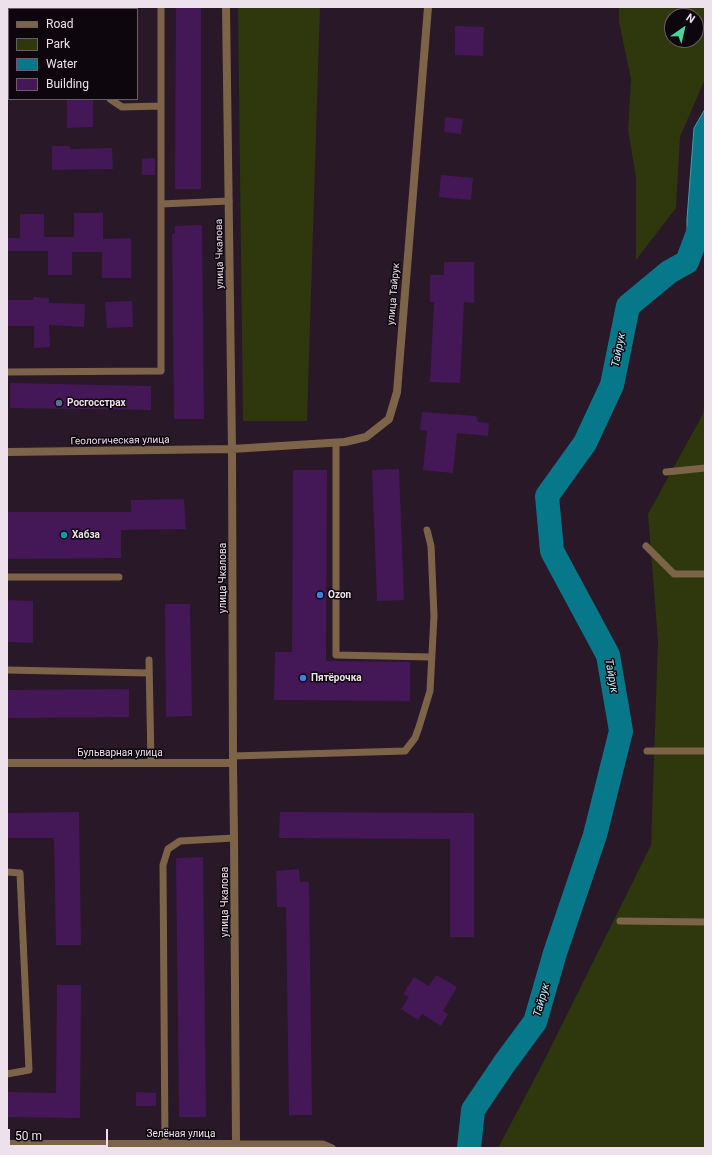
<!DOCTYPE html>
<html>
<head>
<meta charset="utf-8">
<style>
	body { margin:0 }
	#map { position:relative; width:712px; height:1155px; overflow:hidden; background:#281828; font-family:Roboto,sans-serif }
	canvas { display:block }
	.frame { position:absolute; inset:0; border:8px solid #ede2ec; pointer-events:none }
	.legend { position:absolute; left:8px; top:8px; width:130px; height:92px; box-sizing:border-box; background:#0d060c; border:1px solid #675e66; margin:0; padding:5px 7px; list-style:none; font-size:12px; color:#ede2ec }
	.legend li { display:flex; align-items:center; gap:8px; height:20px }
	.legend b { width:20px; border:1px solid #675e66 }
	.north { position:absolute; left:664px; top:8px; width:40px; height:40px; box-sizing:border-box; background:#0d060c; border:1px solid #675e66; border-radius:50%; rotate:34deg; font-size:11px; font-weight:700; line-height:16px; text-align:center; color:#ede2ec }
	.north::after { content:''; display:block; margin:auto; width:14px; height:18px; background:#4bd49b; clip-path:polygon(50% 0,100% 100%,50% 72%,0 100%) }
	.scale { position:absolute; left:8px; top:1129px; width:100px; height:18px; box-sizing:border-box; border:2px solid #ede2ec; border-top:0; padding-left:5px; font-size:12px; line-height:14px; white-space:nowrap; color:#ede2ec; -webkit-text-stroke:3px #0d060c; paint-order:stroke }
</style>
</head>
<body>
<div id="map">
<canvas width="712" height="1155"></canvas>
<div class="frame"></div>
<ul class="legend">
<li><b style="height:5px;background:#7d6449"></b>Road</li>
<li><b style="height:11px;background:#2f370c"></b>Park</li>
<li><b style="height:11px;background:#077889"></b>Water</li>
<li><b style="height:11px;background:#441857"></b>Building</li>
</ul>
<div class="north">N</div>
<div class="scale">50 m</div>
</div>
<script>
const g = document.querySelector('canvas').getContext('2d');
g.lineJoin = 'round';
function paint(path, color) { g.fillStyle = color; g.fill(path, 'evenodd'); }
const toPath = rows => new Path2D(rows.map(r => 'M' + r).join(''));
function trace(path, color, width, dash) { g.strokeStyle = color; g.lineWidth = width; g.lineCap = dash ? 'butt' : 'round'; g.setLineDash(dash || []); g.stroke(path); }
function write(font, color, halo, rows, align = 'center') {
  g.font = font + ' Roboto,sans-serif'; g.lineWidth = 3; g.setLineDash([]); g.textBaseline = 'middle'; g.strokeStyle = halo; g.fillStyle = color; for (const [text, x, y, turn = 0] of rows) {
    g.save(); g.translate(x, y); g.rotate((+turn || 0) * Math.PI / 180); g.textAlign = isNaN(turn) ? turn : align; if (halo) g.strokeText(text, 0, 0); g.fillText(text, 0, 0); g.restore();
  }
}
const green = toPath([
	[238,7,320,7,307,421,243,421],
	[619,7,705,7,705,79,680,137,676,208,636,260,636,177,628,130,631,79,619,22],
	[672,16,696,16,696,40,672,40],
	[705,395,705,1148,498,1148,546,1057,651,845,658,641,648,514,703,414]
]);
const water = toPath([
	[705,109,705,243,687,262,687,219,694,128,705,109]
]);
const river = toPath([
	[469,1148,473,1110,504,1064,535,1022,555,953,595,835,621,731,608,655,552,551,547,496,585,443,612,385,628,306,669,272,687,262,705,214]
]);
const building = toPath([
	[176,7,201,7,201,189,175,189],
	[455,26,484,27,483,56,455,55],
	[67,99,93,99,93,127,67,128],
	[445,117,463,119,461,134,444,132],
	[52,146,70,146,70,149,112,148,113,169,52,170],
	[155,158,155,175,142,175,142,159],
	[441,175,473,178,471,200,439,197],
	[74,213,103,213,103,239,131,238,131,278,102,278,102,252,72,252,72,275,48,275,48,251,7,251,7,238,20,238,20,214,44,214,44,237,74,237],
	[202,225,204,419,174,419,172,234,175,233,175,226],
	[444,262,474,262,474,303,464,302,460,383,430,382,434,302,430,302,430,275,444,275],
	[33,297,49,298,49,303,85,304,84,327,49,325,50,347,34,348,34,326,7,326,7,300,33,300],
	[132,301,133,327,107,328,105,302],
	[10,383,151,386,151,410,10,408],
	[422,412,476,416,478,422,489,423,488,436,457,433,453,473,423,470,427,431,420,430],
	[399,469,404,600,377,601,372,470],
	[293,470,327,470,326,661,410,662,410,701,274,700,275,652,292,652],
	[184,499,186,529,121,530,121,558,7,559,7,512,131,512,131,500],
	[7,600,33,601,33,643,7,642],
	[165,604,190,604,192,716,166,717],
	[129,689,129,717,7,718,7,690],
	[79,812,81,945,56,945,54,838,7,838,7,813],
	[280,812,474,813,474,937,450,937,450,839,279,838],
	[203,857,206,1117,179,1117,176,858],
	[299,869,300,882,309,882,312,1115,289,1115,286,907,277,907,276,871],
	[436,975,457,987,443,1011,448,1014,441,1026,422,1014,418,1020,401,1009,409,997,403,994,414,977,429,986],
	[57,985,81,985,80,1118,7,1117,7,1092,56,1093],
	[136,1092,156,1093,156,1106,136,1106]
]);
const lane = toPath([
	[110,9,110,7],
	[110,99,122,107,161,106],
	[161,204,229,201],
	[7,372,161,371,161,7],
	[336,443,336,655,431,657],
	[666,472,705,468],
	[646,546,674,574,705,574],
	[7,577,119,577],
	[149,660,151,763],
	[7,670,149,673],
	[647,751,705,751],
	[233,756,405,751,415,738,419,727,430,691,434,616,431,546,427,530],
	[7,872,20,873,29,1070,7,1074],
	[620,921,705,922],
	[236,1144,323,1144,332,1148],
	[165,1148,163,865,168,849,180,841,234,838]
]);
const street = toPath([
	[226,7,232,449,233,763,234,838,236,1144,235,1144,235,1148],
	[7,452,232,449,345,442,366,437,389,419,397,392,428,7],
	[7,763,233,763],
	[7,1144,235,1144]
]);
const markers = [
	[59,403,4,"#5c6f8a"],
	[64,535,4,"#0f9aa8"],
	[320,595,4,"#3f7fe0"],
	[303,678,4,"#3f7fe0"]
];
const streetNames = [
	["улица Чкалова",220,254,-91],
	["улица Тайрук",394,294,-85],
	["Геологическая улица",120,441,-1],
	["улица Чкалова",223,578,-90],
	["Бульварная улица",120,753],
	["улица Чкалова",225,902,-90],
	["Зелёная улица",181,1134]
];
const poiNames = [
	["Росгосстрах",67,403],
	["Хабза",72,535],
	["Ozon",328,595],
	["Пятёрочка",311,678]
];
const waterNames = [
	["Тайрук",619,350,-79],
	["Тайрук",611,676,80],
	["Тайрук",542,1000,-74]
];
paint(green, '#2f370c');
paint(water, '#077889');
trace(water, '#4c98a7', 1);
trace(river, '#077889', 24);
paint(building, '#441857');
trace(lane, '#7d6449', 7);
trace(street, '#7d6449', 8);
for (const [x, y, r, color] of markers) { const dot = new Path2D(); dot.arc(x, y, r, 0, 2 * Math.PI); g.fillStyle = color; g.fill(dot); trace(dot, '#0d060c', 1.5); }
write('10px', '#ede2ec', '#0d060c', streetNames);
write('bold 10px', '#ede2ec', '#0d060c', poiNames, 'left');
write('italic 11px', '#b9effb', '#0d060c', waterNames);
</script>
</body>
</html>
